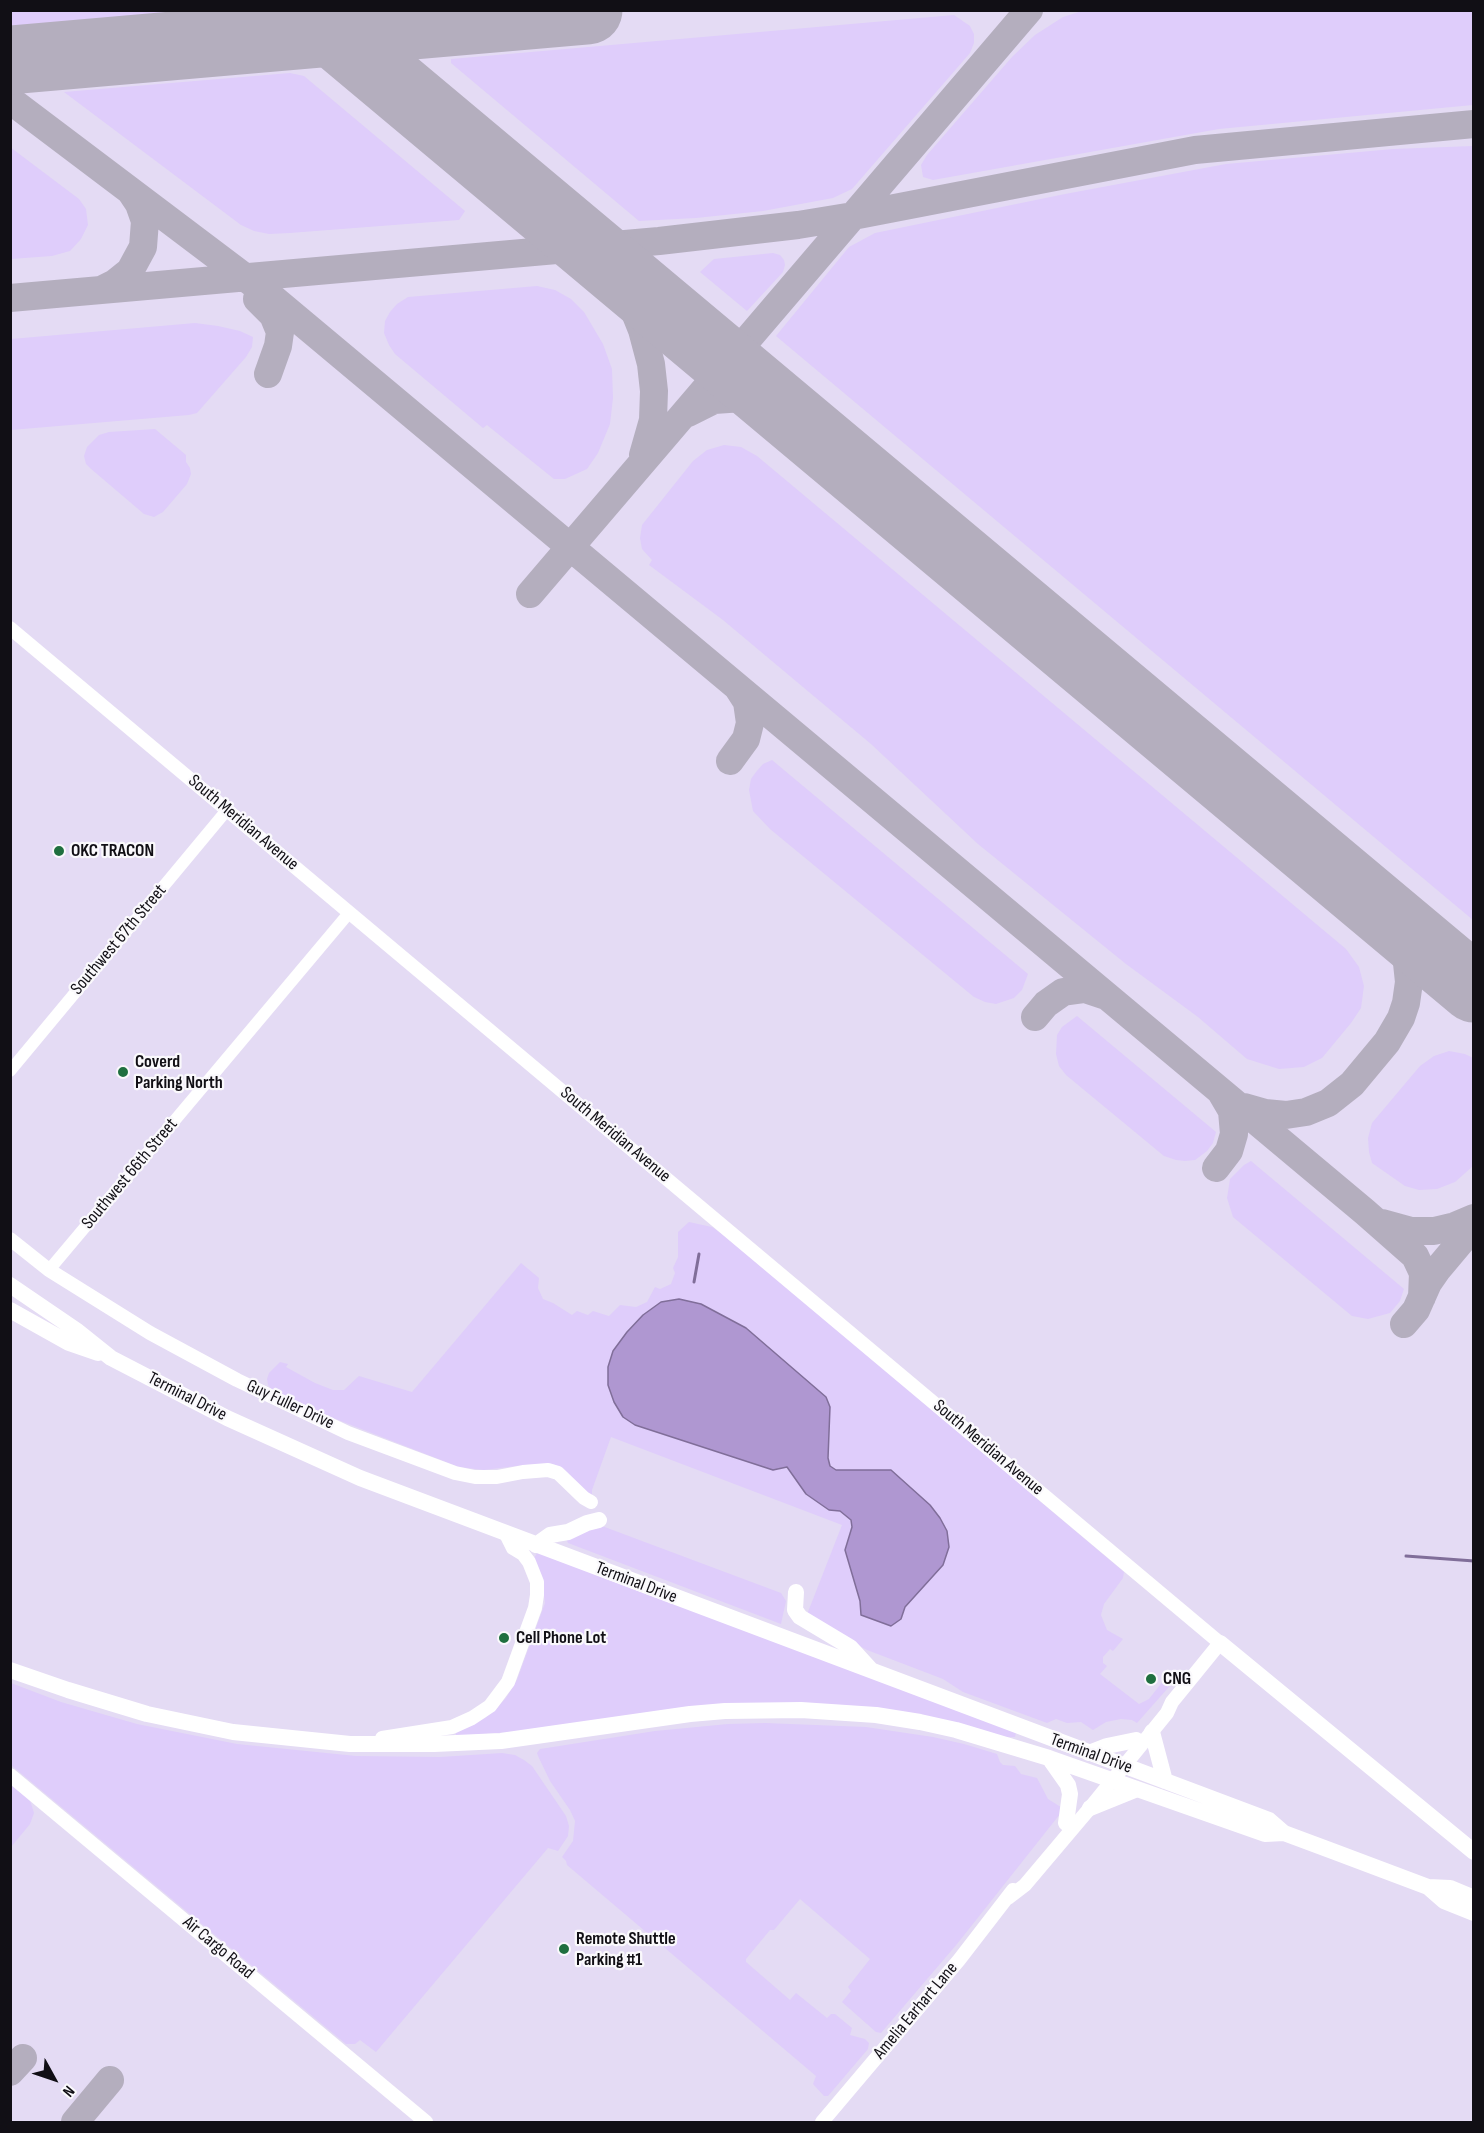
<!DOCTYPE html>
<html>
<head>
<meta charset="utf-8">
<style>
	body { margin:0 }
	#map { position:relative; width:1484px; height:2133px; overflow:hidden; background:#efe8fb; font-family:"Sofia Sans Condensed",sans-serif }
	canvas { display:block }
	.frame { position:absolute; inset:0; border:12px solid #110f15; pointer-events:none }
	.north { position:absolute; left:24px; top:2049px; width:60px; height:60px; -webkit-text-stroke:4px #faf9fc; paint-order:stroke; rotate:130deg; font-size:16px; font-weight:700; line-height:24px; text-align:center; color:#110f15 }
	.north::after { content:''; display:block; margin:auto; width:21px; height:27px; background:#110f15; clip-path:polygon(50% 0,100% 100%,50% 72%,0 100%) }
</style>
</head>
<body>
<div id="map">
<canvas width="1484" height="2133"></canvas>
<div class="frame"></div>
<div class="north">N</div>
</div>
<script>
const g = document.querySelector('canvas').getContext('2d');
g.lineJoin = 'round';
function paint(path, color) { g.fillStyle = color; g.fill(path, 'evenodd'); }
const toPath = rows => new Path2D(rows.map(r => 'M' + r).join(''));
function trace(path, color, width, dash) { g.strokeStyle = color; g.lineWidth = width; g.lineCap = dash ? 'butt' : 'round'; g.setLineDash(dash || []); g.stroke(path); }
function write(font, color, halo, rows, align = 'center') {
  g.font = font + ' "Sofia Sans Condensed",sans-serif'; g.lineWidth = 4.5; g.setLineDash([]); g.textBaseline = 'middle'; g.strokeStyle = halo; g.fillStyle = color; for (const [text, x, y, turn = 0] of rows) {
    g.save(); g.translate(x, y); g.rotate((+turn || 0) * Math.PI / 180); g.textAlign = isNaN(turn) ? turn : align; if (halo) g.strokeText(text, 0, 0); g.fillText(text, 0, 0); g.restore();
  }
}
const built = toPath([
	[11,11,1473,11,1473,2122,11,2122]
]);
const green = toPath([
	[11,10,186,10,186,11,11,26],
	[1082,11,1473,11,1473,105,1219,129,933,180,923,177,921,165,927,155,1012,57,1035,35,1063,17],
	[954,15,970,26,974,34,974,43,970,53,852,189,833,198,763,211,696,218,639,221,451,63,451,59],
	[290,73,304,76,465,211,459,220,290,233,269,234,254,231,241,225,64,92],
	[1473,146,1474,146,1473,920,776,336,849,247,875,233,1065,194,1226,164,1393,149],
	[10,147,79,199,86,209,88,225,81,239,70,251,52,256,11,259],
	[773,253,780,255,784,260,785,265,783,272,747,311,700,272,714,259],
	[537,286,555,290,571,299,584,312,603,344,612,369,613,398,610,424,598,453,587,469,565,479,554,479,487,425,483,428,395,354,389,345,384,333,385,321,390,312,397,304,408,297],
	[195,323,218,326,240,331,253,337,252,347,246,357,197,413,189,415,11,430,11,339],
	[155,429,186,455,186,462,190,468,191,474,187,484,163,512,154,517,144,514,90,468,86,464,84,456,87,447,99,435,109,432],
	[724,445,741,447,757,456,1346,949,1359,967,1364,986,1361,1008,1351,1023,1322,1058,1304,1067,1279,1069,1247,1059,1198,1017,1126,964,978,844,871,744,723,620,649,565,652,560,642,549,640,538,642,525,693,461,707,450],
	[772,760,1028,974,1022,990,1014,998,996,1004,985,1002,974,997,770,829,753,811,749,790,751,779,756,772,763,764],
	[1077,1016,1216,1132,1213,1143,1207,1151,1195,1160,1185,1161,1176,1160,1164,1156,1066,1075,1059,1066,1056,1054,1057,1035,1062,1027],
	[1449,1051,1465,1054,1473,1058,1473,1166,1455,1182,1437,1189,1419,1190,1405,1186,1372,1163,1369,1152,1368,1138,1372,1123,1420,1066,1434,1056],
	[1251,1161,1404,1289,1400,1301,1390,1313,1368,1319,1352,1316,1233,1217,1227,1198,1230,1179,1244,1165],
	[689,1222,712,1227,722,1234,1023,1484,1023,1487,1124,1572,1123,1578,1104,1604,1101,1615,1107,1630,1123,1639,1113,1651,1110,1649,1103,1657,1103,1663,1107,1666,1100,1674,1139,1704,1149,1699,1167,1676,1173,1676,1175,1680,1137,1723,1132,1720,1121,1719,1106,1722,1093,1730,1081,1722,1067,1723,1056,1719,1047,1723,963,1692,943,1679,867,1650,806,1617,842,1525,611,1437,592,1490,592,1497,559,1467,553,1464,524,1465,484,1470,459,1467,328,1416,273,1391,268,1385,267,1379,269,1373,280,1362,288,1364,286,1367,315,1383,333,1390,344,1390,359,1376,412,1392,521,1263,539,1278,538,1288,543,1299,553,1303,572,1315,577,1311,588,1315,593,1311,609,1316,620,1305,636,1307,647,1302,655,1287,660,1289,671,1284,675,1273,673,1268,678,1257,678,1232],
	[602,1526,781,1593,786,1601,781,1624,568,1543,566,1539],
	[538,1552,1016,1732,1015,1737,1004,1737,859,1707,456,1736,456,1732,485,1718,496,1709,506,1698,517,1680,545,1603,541,1577,534,1558],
	[11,1683,61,1702,137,1724,237,1744,356,1756,440,1757,502,1753,515,1755,524,1760,532,1766,566,1816,569,1826,568,1836,558,1851,548,1848,376,2052,360,2040,355,2044,346,2044,11,1765],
	[765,1723,866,1727,933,1737,964,1744,997,1754,1000,1762,1003,1765,1015,1766,1021,1774,1037,1778,1048,1799,1064,1809,957,1944,881,2033,876,2032,842,2002,851,1991,848,1987,870,1959,800,1899,774,1930,770,1930,746,1959,746,1962,790,2000,796,1993,827,2018,831,2014,835,2014,852,2028,850,2035,865,2039,869,2043,868,2049,828,2096,824,2096,813,2084,816,2076,567,1865,566,1861,562,1857,573,1841,575,1821,570,1810,550,1781,538,1756,537,1753,540,1749,655,1731,728,1724],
	[11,1781,29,1797,34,1813,30,1824,11,1847]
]);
const water = toPath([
	[679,1299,701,1304,746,1328,826,1397,830,1407,828,1458,830,1466,836,1470,891,1470,930,1505,940,1518,947,1531,949,1547,943,1565,905,1607,901,1619,891,1626,861,1615,860,1601,845,1550,852,1527,851,1520,840,1511,829,1510,806,1494,787,1467,773,1470,635,1425,623,1417,614,1402,608,1385,608,1367,613,1351,627,1332,643,1315,661,1302,679,1299]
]);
const stream = toPath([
	[694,1282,699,1254],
	[1406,1556,1474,1561]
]);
const taxiway = toPath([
	[10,58,43,57],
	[10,100,275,300,1365,1212,1415,1256,1423,1273,1422,1297],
	[577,238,595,254,619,284,634,310,642,330,651,364,654,391,653,420,643,455],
	[103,289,115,283,130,271,143,247,145,221,139,204,131,192],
	[10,298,659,241,798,225,853,216,1195,150,1474,124],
	[257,299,273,315,280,332,278,346,268,374],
	[688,413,714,400,743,398,760,401,794,418],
	[530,594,1029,10],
	[730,761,746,739,750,723,747,702,738,688],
	[1035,1017,1046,1004,1063,992,1085,989,1106,996],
	[1244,1107,1265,1113,1286,1115,1306,1112,1328,1103,1352,1084,1387,1042,1401,1018,1406,1003,1409,982,1407,963,1401,943,1385,919,1351,885],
	[1216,1168,1229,1151,1234,1134,1232,1111,1222,1094],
	[1382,1223,1411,1231,1434,1231,1455,1226,1474,1218],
	[1404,1324,1416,1310,1428,1283,1437,1270,1474,1226],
	[10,2072,23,2058],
	[75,2122,110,2080]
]);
const runway = toPath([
	[306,10,1474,988],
	[10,60,588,10]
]);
const minor = toPath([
	[10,1071,227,810],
	[49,1270,349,913]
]);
const tertiary = toPath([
	[10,628,1220,1643,1172,1702,1167,1713,1090,1808,1025,1885,1008,1898],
	[10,1239,49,1270,150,1333,237,1380,348,1433,455,1473,475,1477,497,1477,523,1472,548,1470,558,1473,584,1498,591,1502],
	[382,1738,452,1727,472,1718,490,1706,508,1682,535,1608,537,1595,537,1582,529,1562,523,1554,513,1548,506,1534],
	[10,1775,426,2122],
	[822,2122,959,1960,1013,1890]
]);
const secondary = toPath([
	[10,1285,76,1330,111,1358,227,1418,360,1478,1269,1820,1284,1833,1335,1852,1428,1887,1450,1888,1474,1898],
	[10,1310,69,1343,98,1353],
	[536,1545,550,1535,568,1532,587,1523,599,1520],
	[796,1592,795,1610,800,1617,850,1647,871,1670],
	[1220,1643,1474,1852],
	[10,1670,68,1690,147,1714,233,1732,350,1744,434,1744,501,1741,690,1714,725,1711,801,1710,876,1715,920,1722,956,1730,1049,1758,1265,1834,1284,1833],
	[1152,1732,1165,1781],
	[1089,1753,1107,1746,1136,1740],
	[1049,1758,1068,1785,1070,1794,1066,1823],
	[1090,1808,1137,1789],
	[1428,1887,1444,1901,1474,1913]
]);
const markers = [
	[59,851,6,"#1f6f3f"],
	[123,1072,6,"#1f6f3f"],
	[504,1638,6,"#1f6f3f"],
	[1151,1679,6,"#1f6f3f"],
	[564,1949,6,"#1f6f3f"]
];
const streetNames = [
	["South Meridian Avenue",243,823,40],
	["Southwest 67th Street",119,940,-50],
	["South Meridian Avenue",615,1135,40],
	["Southwest 66th Street",130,1174,-50],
	["Terminal Drive",187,1397,27],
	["Guy Fuller Drive",290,1405,25],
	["South Meridian Avenue",988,1448,40],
	["Terminal Drive",636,1583,21],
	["Terminal Drive",1091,1754,20],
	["Air Cargo Road",218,1948,40],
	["Amelia Earhart Lane",916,2011,-50]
];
const poiNames = [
	["OKC TRACON",71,851],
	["Coverd",135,1062],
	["Parking North",135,1083],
	["Cell Phone Lot",516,1638],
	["CNG",1163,1679],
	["Remote Shuttle",576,1939],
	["Parking #1",576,1960]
];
paint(built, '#e4dbf4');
paint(green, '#dfcdfb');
paint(water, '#af97d1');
trace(water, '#806e99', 1.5);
trace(stream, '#806e99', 3);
trace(taxiway, '#b4aebe', 28);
trace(runway, '#b4aebe', 69);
trace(minor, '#fff', 12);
trace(tertiary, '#fff', 14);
trace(secondary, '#fff', 16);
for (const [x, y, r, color] of markers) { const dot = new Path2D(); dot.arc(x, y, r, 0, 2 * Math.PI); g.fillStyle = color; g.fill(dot); trace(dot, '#faf9fc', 2); }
write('18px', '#110f15', '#faf9fc', streetNames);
write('bold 18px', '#110f15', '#faf9fc', poiNames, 'left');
</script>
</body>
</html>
